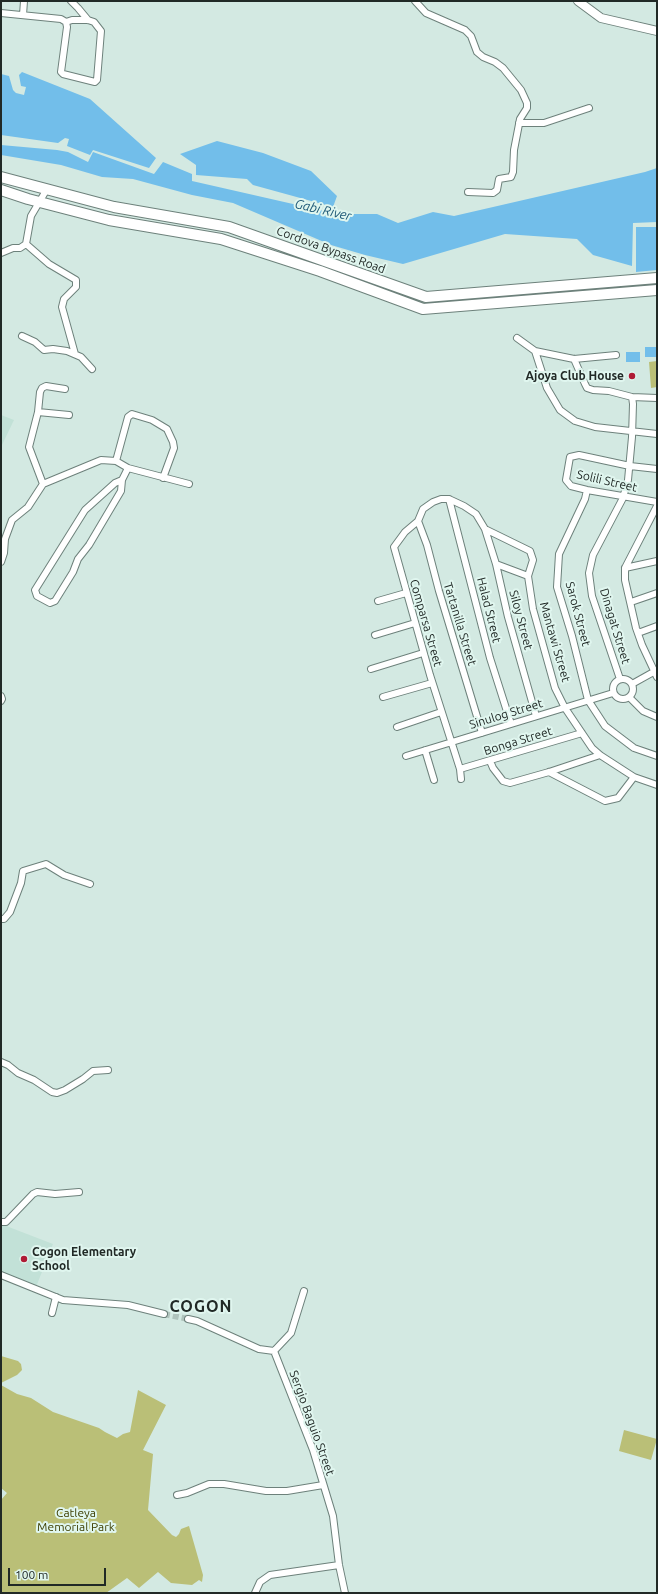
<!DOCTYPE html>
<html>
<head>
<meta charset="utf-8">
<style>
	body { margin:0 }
	#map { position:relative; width:658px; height:1594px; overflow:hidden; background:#d3e9e2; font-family:Ubuntu,sans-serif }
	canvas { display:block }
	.frame { position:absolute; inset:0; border:2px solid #212926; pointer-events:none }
	.scale { position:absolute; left:8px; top:1568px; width:98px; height:18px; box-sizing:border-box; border:2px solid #212926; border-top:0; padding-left:5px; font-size:12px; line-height:14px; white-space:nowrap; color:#212926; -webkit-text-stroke:3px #e0f6ef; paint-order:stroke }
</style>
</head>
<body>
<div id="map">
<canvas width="658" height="1594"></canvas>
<div class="frame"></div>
<div class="scale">100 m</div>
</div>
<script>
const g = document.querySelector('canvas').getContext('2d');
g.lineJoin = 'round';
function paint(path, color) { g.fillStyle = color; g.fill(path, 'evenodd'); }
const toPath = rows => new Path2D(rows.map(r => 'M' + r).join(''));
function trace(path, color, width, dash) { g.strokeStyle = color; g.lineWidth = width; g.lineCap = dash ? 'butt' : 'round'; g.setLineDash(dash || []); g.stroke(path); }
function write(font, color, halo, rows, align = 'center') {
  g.font = font + ' Ubuntu,sans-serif'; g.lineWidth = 4; g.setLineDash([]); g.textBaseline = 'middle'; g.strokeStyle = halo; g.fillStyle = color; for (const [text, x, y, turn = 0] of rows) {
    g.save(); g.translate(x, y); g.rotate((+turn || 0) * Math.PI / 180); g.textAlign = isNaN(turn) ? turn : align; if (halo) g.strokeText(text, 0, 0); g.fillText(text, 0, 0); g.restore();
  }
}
const built = toPath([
	[1,415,14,420,1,447],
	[1,1224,53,1244,36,1287,1,1273]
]);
const green = toPath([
	[657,361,657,387,651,388,649,362],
	[1,1356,18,1361,21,1364,22,1370,17,1375,1,1383],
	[1,1385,17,1394,31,1398,53,1412,99,1428,105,1432,117,1438,123,1434,130,1432,138,1390,166,1405,143,1450,153,1454,148,1510,172,1535,176,1537,179,1534,181,1529,189,1526,203,1575,202,1582,199,1580,192,1585,171,1583,158,1572,139,1588,127,1578,106,1593,1,1593,1,1500,7,1493,1,1488],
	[624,1430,657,1439,651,1460,619,1451]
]);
const water = toPath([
	[22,72,90,99,156,158,149,168,93,150,90,155,67,146,69,139,65,138,58,143,1,135,1,74,9,76,13,90,16,93,24,95,26,87,21,86,19,75],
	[217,141,263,153,311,171,337,196,333,207,253,185,247,179,196,175,196,165,180,154],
	[1,145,57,150,68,152,88,162,93,152,154,174,163,162,192,174,192,181,337,214,377,214,398,223,433,212,454,216,645,172,657,168,657,222,633,223,632,266,593,255,577,239,505,234,403,264,365,255,331,245,233,203,192,195,133,179,102,177,61,165,1,155],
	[636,227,657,227,657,270,636,272],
	[645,347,657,347,657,357,645,357],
	[626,352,640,352,640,362,626,362]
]);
const minorTunnel = toPath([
	[164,1314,188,1319]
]);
const minor = toPath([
	[71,1,78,8,88,20],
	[415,1,426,13,465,30,471,36,477,52,483,57,495,62,503,68,521,90,527,103,527,108,520,119,514,150,513,172,511,177,499,179,497,190,493,193,468,192],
	[1,13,61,19,66,22,72,20,88,20,94,22,101,31,97,80,95,82,63,74,61,72,67,27,66,22],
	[23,15,24,1],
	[519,123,544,123,589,108],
	[26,244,31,216,47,189],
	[1,253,13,248,20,248,26,244,49,264,76,280,76,287,64,299,62,307,75,354],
	[22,336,35,342,44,350,53,349,67,351,81,357,92,369],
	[517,338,535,351,547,388,560,410,575,421,595,427,657,434],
	[535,351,574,359,616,355],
	[574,359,585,384,587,388,593,390,609,391,632,397,657,398],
	[38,412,69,415],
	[116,461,128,417,132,414,152,420,167,429,173,442,174,448,163,478],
	[657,469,630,466,579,455,570,457,566,480,571,486,587,490,657,502],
	[122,480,115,483,85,510,35,590,37,596,50,603,55,601,73,572,78,559,89,545,121,491,122,480,128,468],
	[43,484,29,447,38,412,40,392,42,388,46,386,65,389],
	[587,490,585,499,559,554,557,587,572,636,588,700,605,726,634,748,657,756],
	[449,499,490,658,511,724],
	[657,506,625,568,625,580,636,628,642,645,657,677],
	[418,521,427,545,439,591,482,733],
	[485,529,496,564,508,617,536,716],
	[1,562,4,553,5,539,12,520,28,507,43,484,101,460,116,461,128,468,189,484],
	[496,564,528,576],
	[625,568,657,561],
	[378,601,406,593],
	[631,602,657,593],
	[638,633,657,626],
	[375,635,415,623],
	[371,669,423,653],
	'613 689a10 10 0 1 1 20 0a10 10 0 1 1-20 0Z',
	[620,679,592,596,589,573,593,555,623,498,628,480,632,437,633,404,632,397],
	[632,684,657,670],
	[1,696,2,699,1,701],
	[383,697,432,683],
	[629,697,643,711,657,717],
	[397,727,441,712],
	[425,750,434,780],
	[406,756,613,693],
	[490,761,493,768,503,781,510,783,549,772,600,755],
	[460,769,582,733],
	[549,772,605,801,618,798,634,777],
	[461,779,460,769,430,675,394,547,405,532,418,521,423,509,433,502,441,499,449,499,464,506,476,514,485,529,530,551,533,560,528,576,533,609,555,688,565,708,592,748,600,755,634,777,657,785],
	[1,919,4,919,10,912,21,883,23,871,46,864,64,875,90,884],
	[1,1062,8,1065,18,1073,34,1080,52,1092,57,1093,65,1090,83,1079,93,1071,108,1070],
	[1,1222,6,1222,9,1219,33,1194,37,1192,55,1194,79,1192],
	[1,1275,63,1300,128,1305,164,1314],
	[52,1313,56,1297],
	[188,1319,197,1321,259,1349,274,1351],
	[274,1351,313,1450,333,1516,339,1565,345,1593],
	[274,1351,291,1333,304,1291],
	[177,1495,187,1493,209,1484,224,1484,266,1491,287,1491,323,1485],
	[255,1593,260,1582,270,1575,339,1565]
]);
const tertiary = toPath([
	[578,1,601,18,657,31]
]);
const primary = toPath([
	[1,177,114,207,229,227,426,297,657,278],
	[1,190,28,199,109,220,221,239,320,271,423,309,657,290]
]);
const markers = [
	[632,376,4,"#af1b35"],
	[24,1259,4,"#af1b35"]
];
const streetNames = [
	["Cordova Bypass Road",331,250,20],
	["Solili Street",607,481,13],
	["Halad Street",489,610,76],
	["Sarok Street",578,614,75],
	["Siloy Street",521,620,75],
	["Comparsa Street",426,623,74],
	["Tartanilla Street",460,624,73],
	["Dinagat Street",615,626,73],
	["Mantawi Street",555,642,74],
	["Sinulog Street",506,714,-17],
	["Bonga Street",518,741,-17],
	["Sergio Baguio Street",312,1423,70]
];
const poiNames = [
	["Ajoya Club House",624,376],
	["Cogon Elementary",32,1252,"left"],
	["School",32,1266,"left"]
];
const parkNames = [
	["Catleya",76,1513],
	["Memorial Park",76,1527]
];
const waterNames = [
	["Gabi River",323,210,13]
];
const districtNames = [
	["COGON",201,1307]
];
paint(built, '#c2e1d7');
paint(green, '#babf77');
paint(water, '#72beea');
trace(minorTunnel, '#afc3bc', 6, [6, 3]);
trace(minor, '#6d817b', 8);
trace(tertiary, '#6d817b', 10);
trace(primary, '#6d817b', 12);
trace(minor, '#fff', 6);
trace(tertiary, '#fff', 8);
trace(primary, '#fff', 10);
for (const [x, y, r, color] of markers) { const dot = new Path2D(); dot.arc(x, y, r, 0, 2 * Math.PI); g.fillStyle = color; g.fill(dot); trace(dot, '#e0f6ef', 1.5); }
write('12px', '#212926', '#e0f6ef', streetNames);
write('bold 12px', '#212926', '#e0f6ef', poiNames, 'right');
write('12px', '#3c3e00', '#e0f6ef', parkNames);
write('italic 13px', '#1f5977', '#e0f6ef', waterNames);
g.letterSpacing = '1px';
write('bold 16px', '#212926', '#e0f6ef', districtNames);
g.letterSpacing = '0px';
</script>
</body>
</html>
